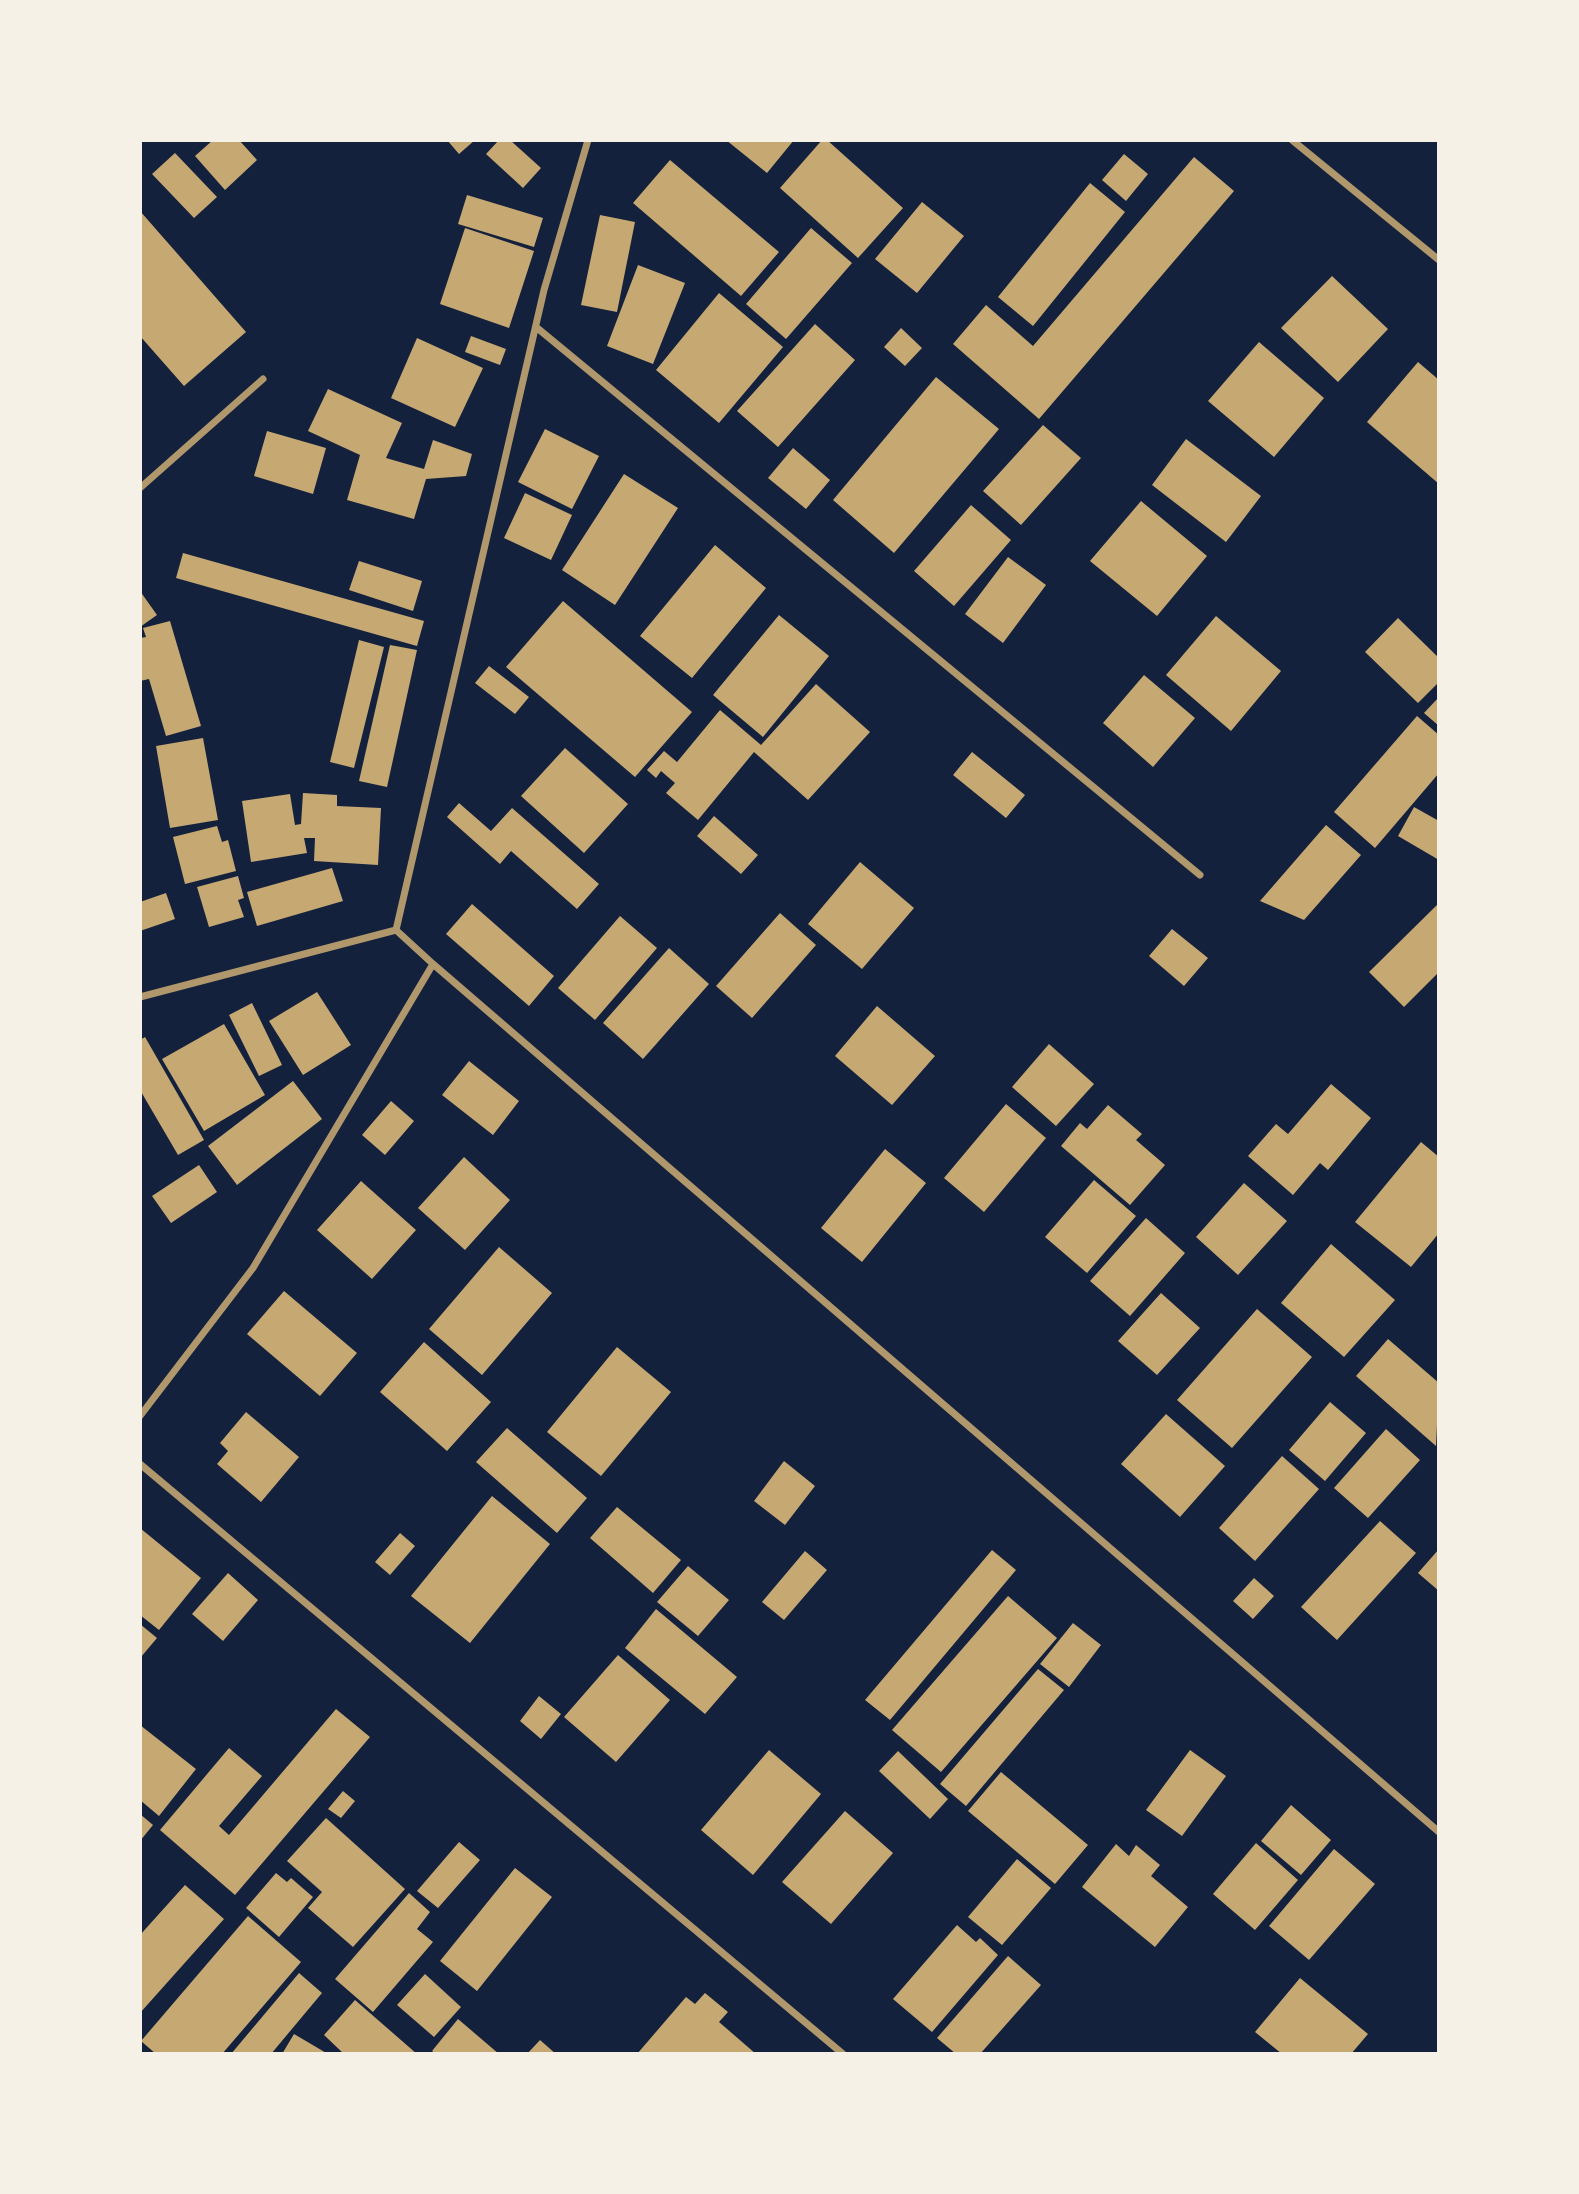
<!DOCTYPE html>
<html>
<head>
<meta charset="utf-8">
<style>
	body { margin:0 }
	#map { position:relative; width:1579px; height:2194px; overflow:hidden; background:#14213d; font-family:Karla,sans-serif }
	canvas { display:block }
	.frame { position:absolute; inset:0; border:142px solid #f6f1e7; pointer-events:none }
</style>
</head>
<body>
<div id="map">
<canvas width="1579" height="2194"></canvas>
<div class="frame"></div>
</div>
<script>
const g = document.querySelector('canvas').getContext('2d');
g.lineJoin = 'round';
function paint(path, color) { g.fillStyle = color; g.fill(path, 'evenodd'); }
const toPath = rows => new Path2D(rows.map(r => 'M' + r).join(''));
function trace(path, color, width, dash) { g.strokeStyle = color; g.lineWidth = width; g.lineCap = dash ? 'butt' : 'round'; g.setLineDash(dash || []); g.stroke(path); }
const building = toPath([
	[213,140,239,140,257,160,225,190,195,156],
	[447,140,475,140,459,154],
	[499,140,510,140,541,168,523,188,486,154],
	[726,140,794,140,767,173],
	[822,140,827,140,903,208,858,258,780,188],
	[175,153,217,197,194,218,152,174],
	[1124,154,1148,174,1126,201,1102,180],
	[1194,157,1234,191,1039,419,953,344,986,305,1033,346],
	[670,160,779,252,741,296,633,203],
	[1090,183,1125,212,1033,326,998,297],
	[467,195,543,218,534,247,458,224],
	[922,202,964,236,917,293,875,259],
	[140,211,246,332,184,386,140,336],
	[600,215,635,222,617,312,581,305],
	[465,228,534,251,509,328,440,304],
	[811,228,852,263,786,339,746,304],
	[638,265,685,283,653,364,607,346],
	[1332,276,1388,329,1338,382,1281,328],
	[719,293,783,347,719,423,656,370],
	[815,324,855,360,778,447,737,411],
	[901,328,922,348,905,366,884,347],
	[471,336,506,349,500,365,465,352],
	[417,338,483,368,455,427,391,398],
	[1259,342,1324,398,1274,457,1208,401],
	[1418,362,1439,380,1439,484,1367,422],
	[936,377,999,429,894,553,833,500],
	[328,389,402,423,386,458,424,469,433,440,472,454,466,476,426,479,414,519,347,500,360,455,308,431],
	[1043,425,1081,458,1021,525,983,491],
	[545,429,599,456,572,509,518,482],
	[267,431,326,448,313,494,254,476],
	[1186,439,1261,496,1226,542,1152,485],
	[793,448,830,480,806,509,768,478],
	[624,474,678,508,615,605,562,570],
	[525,493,572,515,551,560,504,538],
	[1141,501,1207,556,1157,616,1090,561],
	[971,505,1011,540,954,606,914,571],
	[715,545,766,588,692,678,640,636],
	[183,553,424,621,417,646,176,578],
	[1008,557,1046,585,1003,643,965,614],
	[359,561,422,581,413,611,349,590],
	[140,591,157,615,140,627],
	[563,601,692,712,635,777,506,667],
	[779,615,829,656,763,737,713,695],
	[1216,616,1281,671,1231,731,1166,675],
	[1398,618,1439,658,1439,682,1418,703,1365,652],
	[170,621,201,726,166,736,149,679,140,681,140,638,146,637,143,628],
	[359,640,384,647,354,768,330,762],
	[390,645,417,650,387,787,359,781],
	[489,666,529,697,515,714,475,683],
	[1144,675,1195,718,1153,767,1103,723],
	[816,684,870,732,808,800,754,752,698,820,666,793,675,783,661,771,656,778,647,770,664,751,677,762,720,710,761,745],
	[1439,697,1439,726,1424,713],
	[1417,716,1439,735,1439,773,1375,848,1334,812],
	[203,738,218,820,170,828,156,746],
	[565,748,628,804,584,853,521,796],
	[972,752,1025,795,1006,818,953,775],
	[303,793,337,795,337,806,381,808,378,865,314,861,315,838,304,838,307,853,251,862,242,801,290,794,295,825,301,824],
	[459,803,491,831,512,808,599,884,577,909,511,851,500,864,447,817],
	[1414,807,1439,821,1439,860,1398,836],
	[714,816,758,855,741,874,697,836],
	[1326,825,1361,855,1304,920,1260,901],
	[217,826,222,842,228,840,236,871,185,884,173,837],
	[860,862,914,908,862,969,808,924],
	[332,868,343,901,257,926,247,892],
	[238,876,244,898,238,900,244,917,209,927,197,887],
	[166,893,175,919,140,931,140,902],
	[1439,903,1439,972,1404,1007,1369,972],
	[472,904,554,976,529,1006,446,934],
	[780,913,816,945,752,1018,716,986],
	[620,916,657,948,595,1020,558,988],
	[1172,929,1208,958,1184,986,1149,956],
	[669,948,709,984,643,1059,603,1023],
	[317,992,351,1045,303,1075,269,1021],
	[252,1003,282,1065,259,1076,229,1015],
	[877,1006,935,1056,892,1105,835,1056],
	[224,1024,265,1095,204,1131,162,1059],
	[145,1037,204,1140,178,1155,140,1090,140,1040],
	[1049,1044,1094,1084,1056,1126,1012,1087],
	[469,1061,519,1101,493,1135,442,1095],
	[293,1081,322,1119,237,1185,208,1146],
	[1331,1084,1371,1118,1328,1170,1320,1163,1293,1195,1248,1156,1276,1124,1288,1134],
	[391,1101,414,1121,385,1155,362,1135],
	[1006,1104,1046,1138,984,1212,944,1178],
	[1108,1105,1142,1134,1136,1140,1165,1165,1130,1205,1061,1146,1080,1123,1087,1129],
	[1421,1142,1439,1157,1439,1233,1411,1267,1355,1222],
	[885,1149,926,1183,862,1262,821,1228],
	[464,1157,510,1200,465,1250,418,1208],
	[199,1165,217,1192,171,1223,152,1196],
	[1094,1180,1136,1216,1087,1273,1045,1237],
	[361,1181,416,1230,372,1279,317,1230],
	[1244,1183,1287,1221,1238,1275,1196,1237],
	[1146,1218,1185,1253,1130,1316,1090,1281],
	[1331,1244,1395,1300,1344,1357,1281,1303],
	[499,1247,552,1293,482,1375,429,1329],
	[284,1291,357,1353,320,1396,247,1334],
	[1161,1293,1200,1328,1157,1375,1118,1341],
	[1257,1309,1312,1357,1232,1448,1177,1400],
	[1388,1339,1439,1383,1436,1446,1356,1376],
	[424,1342,491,1402,447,1451,380,1392],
	[617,1347,671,1392,601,1476,547,1432],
	[1330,1402,1366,1433,1325,1481,1289,1450],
	[246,1412,299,1457,261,1502,217,1464,228,1451,220,1443],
	[1166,1414,1225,1466,1180,1517,1121,1464],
	[507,1428,587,1498,557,1533,476,1462],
	[1386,1429,1420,1460,1368,1518,1334,1488],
	[1282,1456,1319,1489,1255,1561,1219,1528],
	[784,1461,815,1486,785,1525,754,1501],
	[492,1496,550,1544,470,1643,411,1596],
	[617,1507,681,1560,653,1593,590,1538],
	[1380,1521,1416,1553,1337,1640,1301,1607],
	[140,1528,201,1578,159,1630,140,1615],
	[400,1533,415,1546,390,1575,375,1562],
	[1439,1549,1439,1591,1418,1573],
	[992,1550,1016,1570,890,1720,865,1700],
	[805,1551,827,1570,784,1620,762,1602],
	[688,1566,729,1600,698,1636,657,1602],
	[228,1573,258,1600,223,1641,192,1614],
	[1254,1578,1274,1596,1253,1619,1233,1601],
	[1008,1596,1057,1638,941,1772,892,1730],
	[656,1609,737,1677,705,1714,625,1648],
	[1073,1623,1101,1645,1069,1687,1040,1664],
	[140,1624,157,1638,141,1657,140,1655],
	[618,1655,670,1700,616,1762,564,1717],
	[1038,1669,1064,1690,966,1806,940,1784],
	[539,1696,561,1714,541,1739,520,1721],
	[336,1709,370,1737,235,1895,160,1830,229,1748,262,1776,219,1826,229,1835],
	[140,1725,196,1769,159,1816,140,1800],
	[769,1750,821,1794,753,1875,701,1830],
	[1190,1750,1226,1776,1182,1836,1146,1810],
	[898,1751,948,1799,930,1819,879,1771],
	[1001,1772,1088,1845,1055,1884,968,1811],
	[343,1791,355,1801,341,1818,328,1809],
	[1291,1805,1331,1840,1301,1875,1261,1841],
	[845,1811,893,1853,831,1924,782,1882],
	[140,1814,153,1825,140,1841],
	[326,1818,405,1889,353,1947,308,1908,322,1892,287,1861],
	[459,1842,480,1860,438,1908,417,1891],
	[1256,1843,1298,1880,1255,1930,1213,1894],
	[1116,1844,1129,1856,1136,1845,1160,1865,1151,1876,1188,1907,1155,1947,1082,1887],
	[1334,1849,1375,1884,1309,1960,1269,1926],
	[1017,1859,1051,1888,1002,1945,968,1917],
	[515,1868,552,1897,477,1991,440,1961],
	[276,1873,287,1882,291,1878,313,1897,279,1937,246,1908],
	[185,1885,224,1919,140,2013,140,1935],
	[409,1893,430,1912,417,1929,433,1942,373,2012,335,1979],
	[248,1916,301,1962,222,2054,156,2054,141,2041],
	[957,1925,976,1942,980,1938,998,1955,932,2032,893,1999],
	[1008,1956,1041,1985,980,2054,956,2054,937,2038],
	[299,1973,322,1993,271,2054,231,2054],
	[425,1974,461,2007,434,2037,397,2005],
	[1300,1978,1368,2034,1351,2054,1282,2054,1255,2032],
	[705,1993,728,2012,719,2022,756,2054,637,2054,686,1997,695,2004],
	[355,2000,417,2054,344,2054,324,2035],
	[458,2019,499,2054,436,2054,432,2051],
	[294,2034,328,2054,282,2054],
	[540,2040,556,2054,527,2054]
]);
const minor = toPath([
	[1292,140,1439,260],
	[536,327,1200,875],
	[140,488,263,379],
	[433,964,1439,1832],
	[140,997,396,930],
	[140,1416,253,1268,433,964,396,930,544,290,588,140],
	[140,1464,843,2054]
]);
paint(building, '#c6a872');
trace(minor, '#b1986c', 7);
</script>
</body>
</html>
